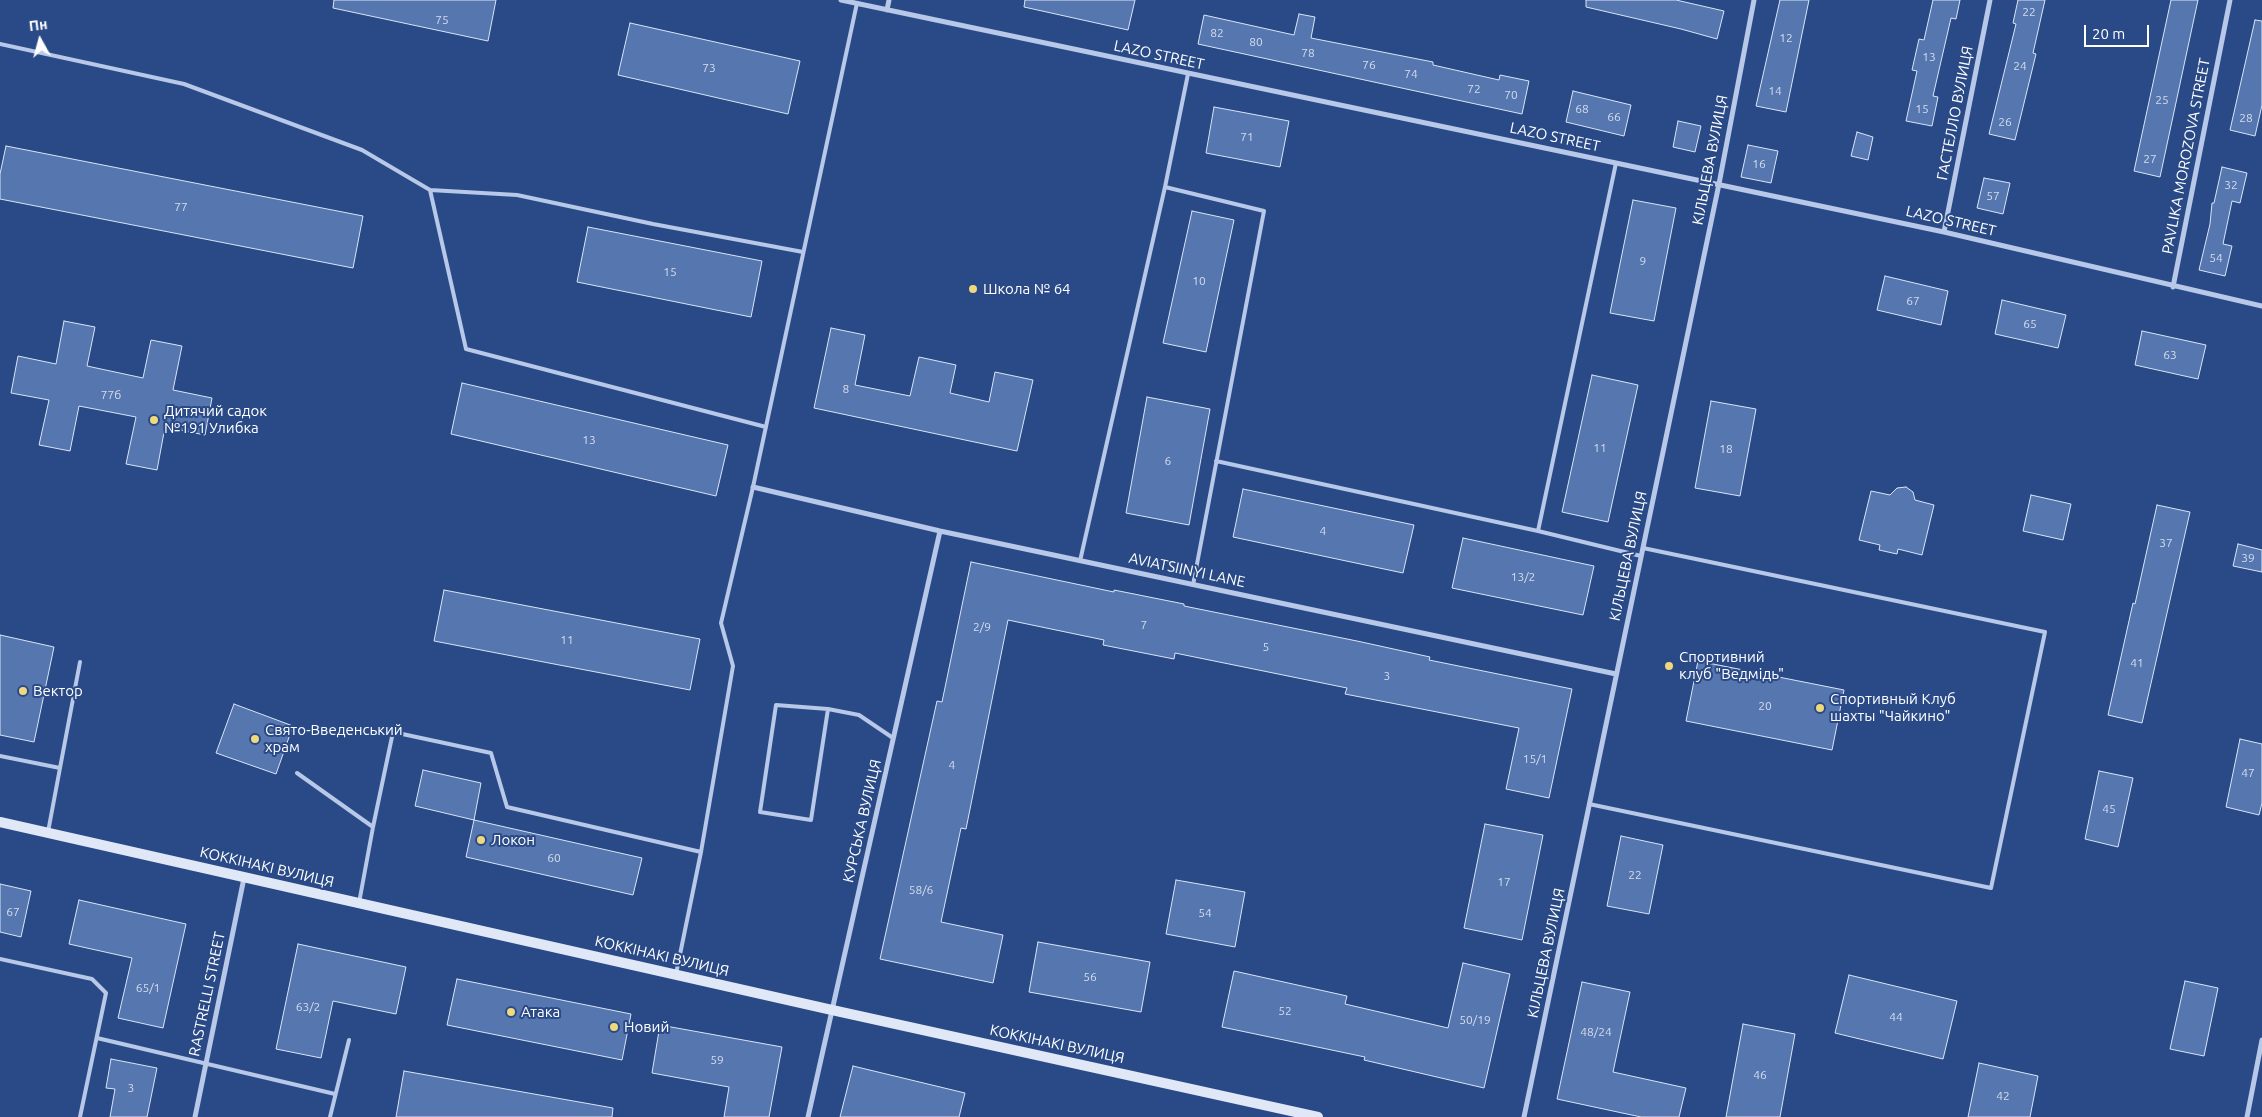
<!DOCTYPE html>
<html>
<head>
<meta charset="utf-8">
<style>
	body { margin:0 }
	#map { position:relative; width:2262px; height:1117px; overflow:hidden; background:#2a4a87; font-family:Ubuntu,sans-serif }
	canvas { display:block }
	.north { position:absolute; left:15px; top:15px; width:50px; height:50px; -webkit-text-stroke:4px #2a4a87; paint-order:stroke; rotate:353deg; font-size:14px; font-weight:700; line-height:20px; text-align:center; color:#fff }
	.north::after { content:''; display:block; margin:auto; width:18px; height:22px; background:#fff; clip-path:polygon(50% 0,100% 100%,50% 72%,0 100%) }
	.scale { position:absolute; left:2084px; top:25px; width:65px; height:22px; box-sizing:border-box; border:2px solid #fff; border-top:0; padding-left:6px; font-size:15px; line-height:18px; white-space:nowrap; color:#fff; -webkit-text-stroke:4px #2a4a87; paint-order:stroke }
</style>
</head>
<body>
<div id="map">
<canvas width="2262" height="1117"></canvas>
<div class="north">Пн</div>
<div class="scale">20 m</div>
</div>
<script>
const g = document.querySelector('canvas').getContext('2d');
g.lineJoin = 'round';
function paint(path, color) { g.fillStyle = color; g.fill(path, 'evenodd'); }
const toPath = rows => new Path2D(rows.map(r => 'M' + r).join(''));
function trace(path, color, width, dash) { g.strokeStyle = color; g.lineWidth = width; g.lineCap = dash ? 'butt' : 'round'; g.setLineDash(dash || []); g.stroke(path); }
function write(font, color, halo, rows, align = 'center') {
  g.font = font + ' Ubuntu,sans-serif'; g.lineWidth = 4; g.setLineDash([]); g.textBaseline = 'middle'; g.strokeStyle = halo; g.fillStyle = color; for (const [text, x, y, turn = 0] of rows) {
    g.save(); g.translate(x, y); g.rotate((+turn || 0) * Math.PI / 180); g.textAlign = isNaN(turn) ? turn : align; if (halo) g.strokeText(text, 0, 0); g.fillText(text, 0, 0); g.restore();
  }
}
const building = toPath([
	[334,0,496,0,488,41,333,8,334,0],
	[1025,0,1135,0,1128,30,1024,7,1025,0],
	[1586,0,1676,0,1724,11,1717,39,1681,29,1586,7,1586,0],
	[1780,0,1809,0,1786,112,1756,106,1780,0],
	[1933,0,1960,0,1956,19,1951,18,1933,96,1938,97,1932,126,1906,121,1917,71,1912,70,1919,39,1924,40,1933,0],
	[2018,0,2045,0,2033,53,2036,54,2015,140,1989,134,2016,24,2013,23,2018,0],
	[2171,0,2198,0,2160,177,2134,171,2171,0],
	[1299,14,1315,17,1311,38,1433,62,1433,65,1499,80,1500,75,1529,81,1522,114,1198,44,1204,15,1294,35,1299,14],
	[2255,20,2262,21,2262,105,2255,136,2230,130,2255,20],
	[630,23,800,61,788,114,618,75,630,23],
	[1573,91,1631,105,1624,136,1566,122,1573,91],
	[1214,107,1289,121,1280,167,1206,153,1214,107],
	[1678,121,1701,126,1695,152,1673,147,1678,121],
	[1857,132,1873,137,1868,160,1851,156,1857,132],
	[1748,145,1778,151,1771,183,1741,177,1748,145],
	[6,146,363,216,353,268,0,199,0,174,6,146],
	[2222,167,2247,173,2240,203,2232,201,2223,244,2232,246,2225,276,2199,270,2210,224,2212,203,2214,203,2222,167],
	[1984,178,2010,183,2003,214,1977,208,1984,178],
	[1633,200,1676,208,1654,321,1610,313,1633,200],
	[1192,211,1234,220,1206,352,1163,343,1192,211],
	[588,227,762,261,751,317,577,282,588,227],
	[1885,276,1948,291,1941,325,1877,310,1885,276],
	[2002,300,2066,315,2058,348,1995,334,2002,300],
	[64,321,95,327,87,366,143,378,151,340,182,346,173,390,212,398,205,435,165,427,157,470,126,464,136,417,79,406,70,451,39,445,49,400,11,393,18,356,56,364,64,321],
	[831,328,865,335,855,385,910,396,919,357,956,365,950,393,989,402,995,372,1033,380,1017,451,814,408,831,328],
	[2142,331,2206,345,2198,379,2135,365,2142,331],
	[1592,375,1638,385,1608,522,1562,512,1592,375],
	[462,383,728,445,716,496,451,434,462,383],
	[1147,397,1210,409,1189,525,1126,513,1147,397],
	[1711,401,1756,409,1740,496,1695,488,1711,401],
	[1906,487,1913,492,1915,500,1934,505,1922,555,1898,549,1897,554,1879,550,1880,545,1859,540,1871,491,1890,495,1897,488,1906,487],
	[1243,489,1414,525,1403,573,1233,537,1243,489],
	[2031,495,2071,504,2063,540,2023,531,2031,495],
	[2157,505,2190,512,2142,723,2108,715,2133,603,2135,604,2157,505],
	[1463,538,1594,566,1583,615,1452,588,1463,538],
	[2238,544,2262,550,2262,572,2233,566,2238,544],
	[971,562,1114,592,1114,590,1184,604,1184,606,1357,641,1430,657,1429,660,1572,689,1549,798,1506,789,1519,728,1345,694,1347,688,1175,653,1174,659,1103,645,1104,640,1008,620,966,829,961,828,941,922,1003,935,993,983,880,959,937,701,942,702,971,562],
	[444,590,700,639,690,690,434,641,444,590],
	[0,635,54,647,34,742,0,735,0,635],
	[1698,661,1844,690,1832,750,1686,721,1698,661],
	[234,704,293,726,276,774,216,753,234,704],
	[2240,739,2262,744,2262,803,2259,815,2226,807,2240,739],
	[423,770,481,783,474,820,415,806,423,770],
	[2099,771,2133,778,2118,847,2085,839,2099,771],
	[474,820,642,858,633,895,466,857,474,820],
	[1485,824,1543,835,1522,940,1464,928,1485,824],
	[1621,836,1663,845,1649,914,1607,906,1621,836],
	[1176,880,1245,892,1235,947,1166,934,1176,880],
	[0,884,31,891,21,937,0,932,0,884],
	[79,900,186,924,163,1028,118,1018,132,958,69,944,79,900],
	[1038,942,1150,962,1141,1012,1029,992,1038,942],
	[298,944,406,967,396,1014,333,1001,321,1058,276,1049,298,944],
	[1463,963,1510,974,1484,1088,1364,1060,1365,1057,1222,1027,1234,971,1347,996,1345,1004,1448,1028,1463,963],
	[1849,975,1957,1001,1943,1059,1835,1033,1849,975],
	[457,979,631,1014,622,1060,447,1025,457,979],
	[2185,981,2218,988,2204,1056,2170,1049,2185,981],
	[1582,982,1630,992,1613,1072,1686,1088,1679,1117,1641,1117,1557,1099,1582,982],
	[1743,1024,1795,1034,1780,1117,1726,1117,1743,1024],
	[660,1025,782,1047,769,1117,724,1117,729,1087,652,1073,660,1025],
	[111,1059,157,1068,147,1117,110,1117,115,1089,106,1088,111,1059],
	[1979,1063,2038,1076,2030,1117,1968,1117,1979,1063],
	[853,1066,965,1093,959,1117,840,1117,853,1066],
	[404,1071,613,1108,612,1117,396,1117,404,1071]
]);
const lane = toPath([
	[0,44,184,84,362,150,430,190,466,349,766,427],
	[1165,187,1188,74],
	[430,190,517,195,653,224,803,252],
	[1216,461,1538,531,1616,163],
	[1538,531,1641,556],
	[1080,561,1165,187,1264,211,1193,585],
	[828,709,776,705,760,812,811,820,828,709,859,715,893,738],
	[0,756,60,768,80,662],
	[297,773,373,827,359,903],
	[1589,804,1991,888,2045,632,1643,548],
	[373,827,393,732,491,753,507,807,701,852],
	[48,832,60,768],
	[0,959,92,979,106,993,80,1117],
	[676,974,701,852,733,666,721,623,753,487,857,3],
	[97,1038,335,1094],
	[330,1117,349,1040]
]);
const street = toPath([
	[841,0,1944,232,2262,306],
	[887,10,889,0],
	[1944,232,1990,0],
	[2173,287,2230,0],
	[753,487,940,531,1616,674],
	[195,1117,244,878],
	[808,1117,940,531],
	[1524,1117,1719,184,1754,0],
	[2247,1117,2262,1040]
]);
const secondary = toPath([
	[0,822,832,1010,1318,1117]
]);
const markers = [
	[973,289,5,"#eed97e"],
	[154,420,5,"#eed97e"],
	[1669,666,5,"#eed97e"],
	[23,691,5,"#eed97e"],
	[1820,708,5,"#eed97e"],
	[255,739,5,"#eed97e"],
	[481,840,5,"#eed97e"],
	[511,1012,5,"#eed97e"],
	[614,1027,5,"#eed97e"]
];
const numberNames = [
	["22",2029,12],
	["75",442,20],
	["82",1217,33],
	["12",1786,38],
	["80",1256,42],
	["78",1308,53],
	["13",1929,57],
	["76",1369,65],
	["24",2020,66],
	["73",709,68],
	["74",1411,74],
	["72",1474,89],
	["14",1775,91],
	["70",1511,95],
	["25",2162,100],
	["68",1582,109],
	["15",1922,109],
	["66",1614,117],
	["28",2246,118],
	["26",2005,122],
	["71",1247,137],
	["27",2150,159],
	["16",1759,164],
	["32",2231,185],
	["57",1993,196],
	["77",181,207],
	["54",2216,258],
	["9",1643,261],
	["15",670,272],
	["10",1199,281],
	["67",1913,301],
	["65",2030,324],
	["63",2170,355],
	["8",846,389],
	["77б",111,395],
	["13",589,440],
	["11",1600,448],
	["18",1726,449],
	["6",1168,461],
	["4",1323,531],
	["37",2166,543],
	["39",2248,558],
	["13/2",1523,577],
	["7",1144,625],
	["2/9",982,627],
	["11",567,640],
	["5",1266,647],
	["41",2137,663],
	["3",1387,676],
	["20",1765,706],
	["15/1",1535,759],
	["4",952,765],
	["47",2248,773],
	["45",2109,809],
	["60",554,858],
	["22",1635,875],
	["17",1504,882],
	["58/6",921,890],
	["67",13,912],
	["54",1205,913],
	["56",1090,977],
	["65/1",148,988],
	["63/2",308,1007],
	["52",1285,1011],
	["44",1896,1017],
	["50/19",1475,1020],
	["48/24",1596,1032],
	["59",717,1060],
	["46",1760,1075],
	["3",131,1088],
	["42",2003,1096]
];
const streetNames = [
	["LAZO STREET",1159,55,12],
	["ГАСТЕЛЛО ВУЛИЦЯ",1955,113,-79],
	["LAZO STREET",1555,137,12],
	["PAVLIKA MOROZOVA STREET",2186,156,-79],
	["КІЛЬЦЕВА ВУЛИЦЯ",1710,160,-79],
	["LAZO STREET",1951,221,13],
	["КІЛЬЦЕВА ВУЛИЦЯ",1628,556,-78],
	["AVIATSIINYI LANE",1187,570,12],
	["КУРСЬКА ВУЛИЦЯ",862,821,-77],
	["КОККІНАКІ ВУЛИЦЯ",267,867,13],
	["КІЛЬЦЕВА ВУЛИЦЯ",1546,953,-78],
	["КОККІНАКІ ВУЛИЦЯ",662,956,13],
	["RASTRELLI STREET",207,994,-78],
	["КОККІНАКІ ВУЛИЦЯ",1057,1044,12]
];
const poiNames = [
	["Школа № 64",983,289],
	["Дитячий садок",164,411],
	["№191 Улибка",164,428],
	["Спортивний",1679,657],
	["клуб \"Ведмідь\"",1679,674],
	["Вектор",33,691],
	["Спортивный Клуб",1830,699],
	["шахты \"Чайкино\"",1830,716],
	["Свято-Введенський",265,730],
	["храм",265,747],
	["Локон",491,840],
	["Атака",521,1012],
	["Новий",624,1027]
];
paint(building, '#5676b0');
trace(building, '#dae4f6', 1);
trace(lane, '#b7c8e8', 4);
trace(street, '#b7c8e8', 5);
trace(secondary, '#e0e8f7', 10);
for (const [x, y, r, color] of markers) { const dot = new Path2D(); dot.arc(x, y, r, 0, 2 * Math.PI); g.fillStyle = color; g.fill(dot); trace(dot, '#2a4a87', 2); }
write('12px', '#d5ddeb', null, numberNames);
write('15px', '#fff', '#2a4a87', streetNames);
write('15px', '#fff', '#2a4a87', poiNames, 'left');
</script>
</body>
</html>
